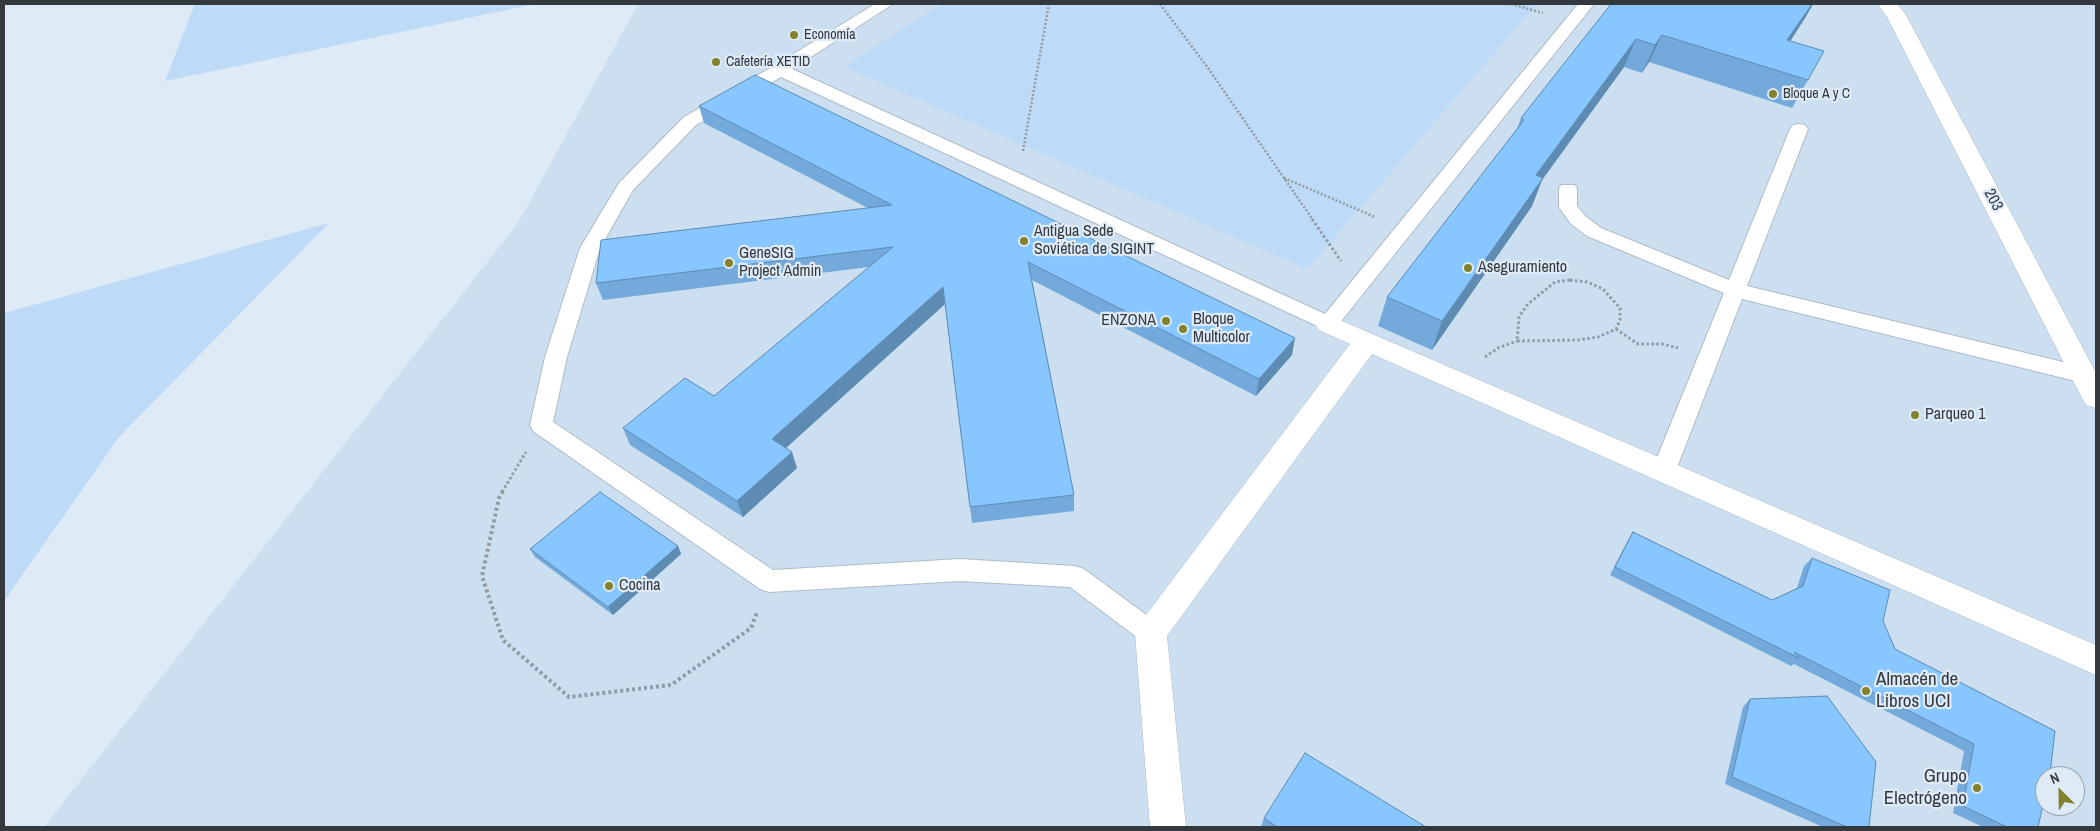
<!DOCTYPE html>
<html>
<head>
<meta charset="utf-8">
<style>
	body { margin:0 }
	#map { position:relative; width:2100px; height:831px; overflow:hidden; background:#deeaf6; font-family:"Archivo Narrow",sans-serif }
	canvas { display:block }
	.frame { position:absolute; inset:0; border:5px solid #34393e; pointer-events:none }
	.north { position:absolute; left:2035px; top:766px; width:50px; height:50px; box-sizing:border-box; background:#deeaf6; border:1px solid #9aa3ac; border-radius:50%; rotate:337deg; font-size:14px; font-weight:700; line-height:20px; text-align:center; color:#34393e }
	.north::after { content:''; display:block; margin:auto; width:18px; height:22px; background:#81822b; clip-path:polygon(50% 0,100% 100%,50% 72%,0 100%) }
</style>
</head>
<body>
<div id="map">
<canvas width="2100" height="831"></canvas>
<div class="frame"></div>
<div class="north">N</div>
</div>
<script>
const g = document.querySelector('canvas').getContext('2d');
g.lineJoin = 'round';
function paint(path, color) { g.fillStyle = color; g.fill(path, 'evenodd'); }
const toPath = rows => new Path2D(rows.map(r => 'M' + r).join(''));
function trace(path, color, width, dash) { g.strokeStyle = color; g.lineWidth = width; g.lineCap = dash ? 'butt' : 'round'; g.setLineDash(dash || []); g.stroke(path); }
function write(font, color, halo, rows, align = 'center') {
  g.font = font + ' "Archivo Narrow",sans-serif'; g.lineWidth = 4.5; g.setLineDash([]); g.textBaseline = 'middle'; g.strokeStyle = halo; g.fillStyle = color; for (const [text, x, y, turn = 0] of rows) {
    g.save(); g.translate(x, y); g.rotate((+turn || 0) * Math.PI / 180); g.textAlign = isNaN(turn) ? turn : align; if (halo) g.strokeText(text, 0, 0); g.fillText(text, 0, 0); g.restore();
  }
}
const built = toPath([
	[638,4,2096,4,2096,827,44,827,518,223],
	[2045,776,2075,776,2075,806,2045,806]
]);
const green = toPath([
	[195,4,535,4,165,81],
	[941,4,1537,4,1307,269,844,67],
	[329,223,119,437,4,601,4,313]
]);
const pathFar2 = toPath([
	[1160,4,1208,68,1313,220],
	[1511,4,1543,13],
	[1023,151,1049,4],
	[1284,178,1375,217]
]);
const pathFar1 = toPath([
	[1312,219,1341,261],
	[1570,280,1587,282,1603,289,1620,308,1620,320,1616,329,1598,337,1578,340,1517,341,1519,317,1528,304,1555,282,1570,280],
	[1616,329,1638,344,1662,344,1678,348],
	[1485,357,1498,348,1517,341],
	[502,492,526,452]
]);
const path = toPath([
	[503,491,499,498,482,576,503,640,569,697,671,685,751,628,757,612]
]);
const lane = toPath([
	[875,4,893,4,792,69,1325,314,1578,4,1594,4,1335,329,1328,331,781,77,696,125,633,190,600,248,567,357,553,422,773,570,960,559,1075,566,1084,569,1160,625,1164,633,1160,641,1151,645,1142,641,1070,587,960,581,769,592,760,589,533,431,530,425,545,357,580,248,619,183,684,117,774,66,875,4],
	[1799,124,1805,125,1808,129,1747,286,2084,367,2092,369,2095,375,2092,381,2084,383,1742,299,1676,470,1672,477,1664,479,1656,477,1652,470,1724,293,1587,236,1571,224,1559,207,1559,189,1561,185,1575,185,1577,189,1577,206,1585,216,1601,228,1729,280,1790,129,1793,125,1799,124]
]);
const street = toPath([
	[1328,315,2096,645,2096,675,1372,354,1167,636,1186,827,1150,827,1135,633,1140,623,1350,344,1319,330,1315,324,1319,318,1328,315]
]);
const secondary = toPath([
	[1878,4,1897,4,1906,15,2096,373,2096,408,2086,405,2082,398,1887,17,1878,4]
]);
const wall = toPath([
	[1611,4,1813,4,1805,18,1790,41,1808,80,1792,108,1649,62,1642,73,1624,67,1542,180,1532,206,1432,350,1378,326,1387,297,1517,129,1521,118],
	[699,106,1292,355,1256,396,1032,280,1074,495,1074,511,972,523,945,304,786,448,797,468,743,517,630,445,623,428,714,396,869,267,603,300,596,283,868,208,704,123],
	[1633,532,1772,600,1797,588,1804,566,1812,558,1883,621,1895,649,2055,731,2038,827,1983,827,1953,813,1964,751,1794,664,1791,666,1610,575,1628,540],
	[678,546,681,554,613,615,535,557,530,549],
	[1750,699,1869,827,1823,827,1725,784,1743,707],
	[1264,818,1426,827,1261,827]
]);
const shadedWall = toPath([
	[1812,4,1813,4,1805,18,1773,68,1787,40],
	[1662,35,1649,62,1642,73,1655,45],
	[1636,39,1624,67,1542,180,1532,206,1432,350,1442,321,1536,175],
	[943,287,945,304,777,456,772,439],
	[1295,338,1292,355,1256,396,1259,379],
	[792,452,797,468,743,517,737,501],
	[678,546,681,554,613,615,608,607]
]);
const building = toPath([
	[1611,4,1812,4,1787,40,1824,51,1808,80,1662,35,1655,45,1636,39,1536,175,1543,178,1442,321,1387,297,1524,120,1521,118,1611,4],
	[755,75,1295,338,1259,379,1028,262,1074,495,970,507,943,287,772,439,792,452,737,501,623,428,685,378,714,396,893,247,596,283,601,240,892,205,699,106,755,75],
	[600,492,678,546,608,607,530,549,600,492],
	[1633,532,1772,600,1803,586,1812,558,1890,590,1883,621,1895,649,2055,731,2050,774,2050,776,2045,776,2045,796,2038,827,2007,827,1963,806,1974,744,1794,652,1799,658,1615,567,1633,532],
	[1827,696,1876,762,1869,827,1847,827,1732,777,1750,699,1827,696],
	[1305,753,1426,827,1277,827,1264,818,1305,753]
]);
const markers = [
	[794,35,5,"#81822b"],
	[716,62,5,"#81822b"],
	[1773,94,5,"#81822b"],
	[1024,241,5,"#81822b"],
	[729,263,5,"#81822b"],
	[1468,268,5,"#81822b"],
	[1166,321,5,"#81822b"],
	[1183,329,5,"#81822b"],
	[1915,415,5,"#81822b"],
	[609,586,5,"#81822b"],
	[1866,691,5,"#81822b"],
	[1977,788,5,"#81822b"]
];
const farPoinames = [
	["Economía",804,35],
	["Cafetería XETID",726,62],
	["Bloque A y C",1783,94]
];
const streetNames = [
	["203",1993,200,62]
];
const poiNames = [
	["Antigua Sede",1034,232],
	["Soviética de SIGINT",1034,250],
	["GeneSIG",739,254],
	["Project Admin",739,272],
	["Aseguramiento",1478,268],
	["Bloque",1193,320],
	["Multicolor",1193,338],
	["ENZONA",1156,321,"right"],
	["Parqueo 1",1925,415],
	["Cocina",619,586]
];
const nearPoinames = [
	["Almacén de",1876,680],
	["Libros UCI",1876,702],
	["Grupo",1967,777,"right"],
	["Electrógeno",1967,799,"right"]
];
paint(built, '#ccdff0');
paint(green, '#bddbf6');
trace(lane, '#afbbc7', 2);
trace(street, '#afbbc7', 1);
trace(secondary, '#afbbc7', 1);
trace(pathFar2, '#929ba4', 2.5, [2, 2]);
trace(pathFar1, '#929ba4', 3, [2.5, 2.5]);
trace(path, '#929ba4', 4, [3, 3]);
paint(lane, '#fff');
paint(street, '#fff');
paint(secondary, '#fff');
paint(wall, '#74aadb');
paint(shadedWall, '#5e8bb2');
paint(building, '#87c6ff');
trace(building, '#5e8bb2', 1);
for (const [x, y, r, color] of markers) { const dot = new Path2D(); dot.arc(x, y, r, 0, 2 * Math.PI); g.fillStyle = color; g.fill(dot); trace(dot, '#deeaf6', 2); }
write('14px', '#34393e', '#deeaf6', farPoinames, 'left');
write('16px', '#34393e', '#deeaf6', streetNames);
write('16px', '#34393e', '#deeaf6', poiNames, 'left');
write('19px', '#34393e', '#deeaf6', nearPoinames, 'left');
</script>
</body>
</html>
